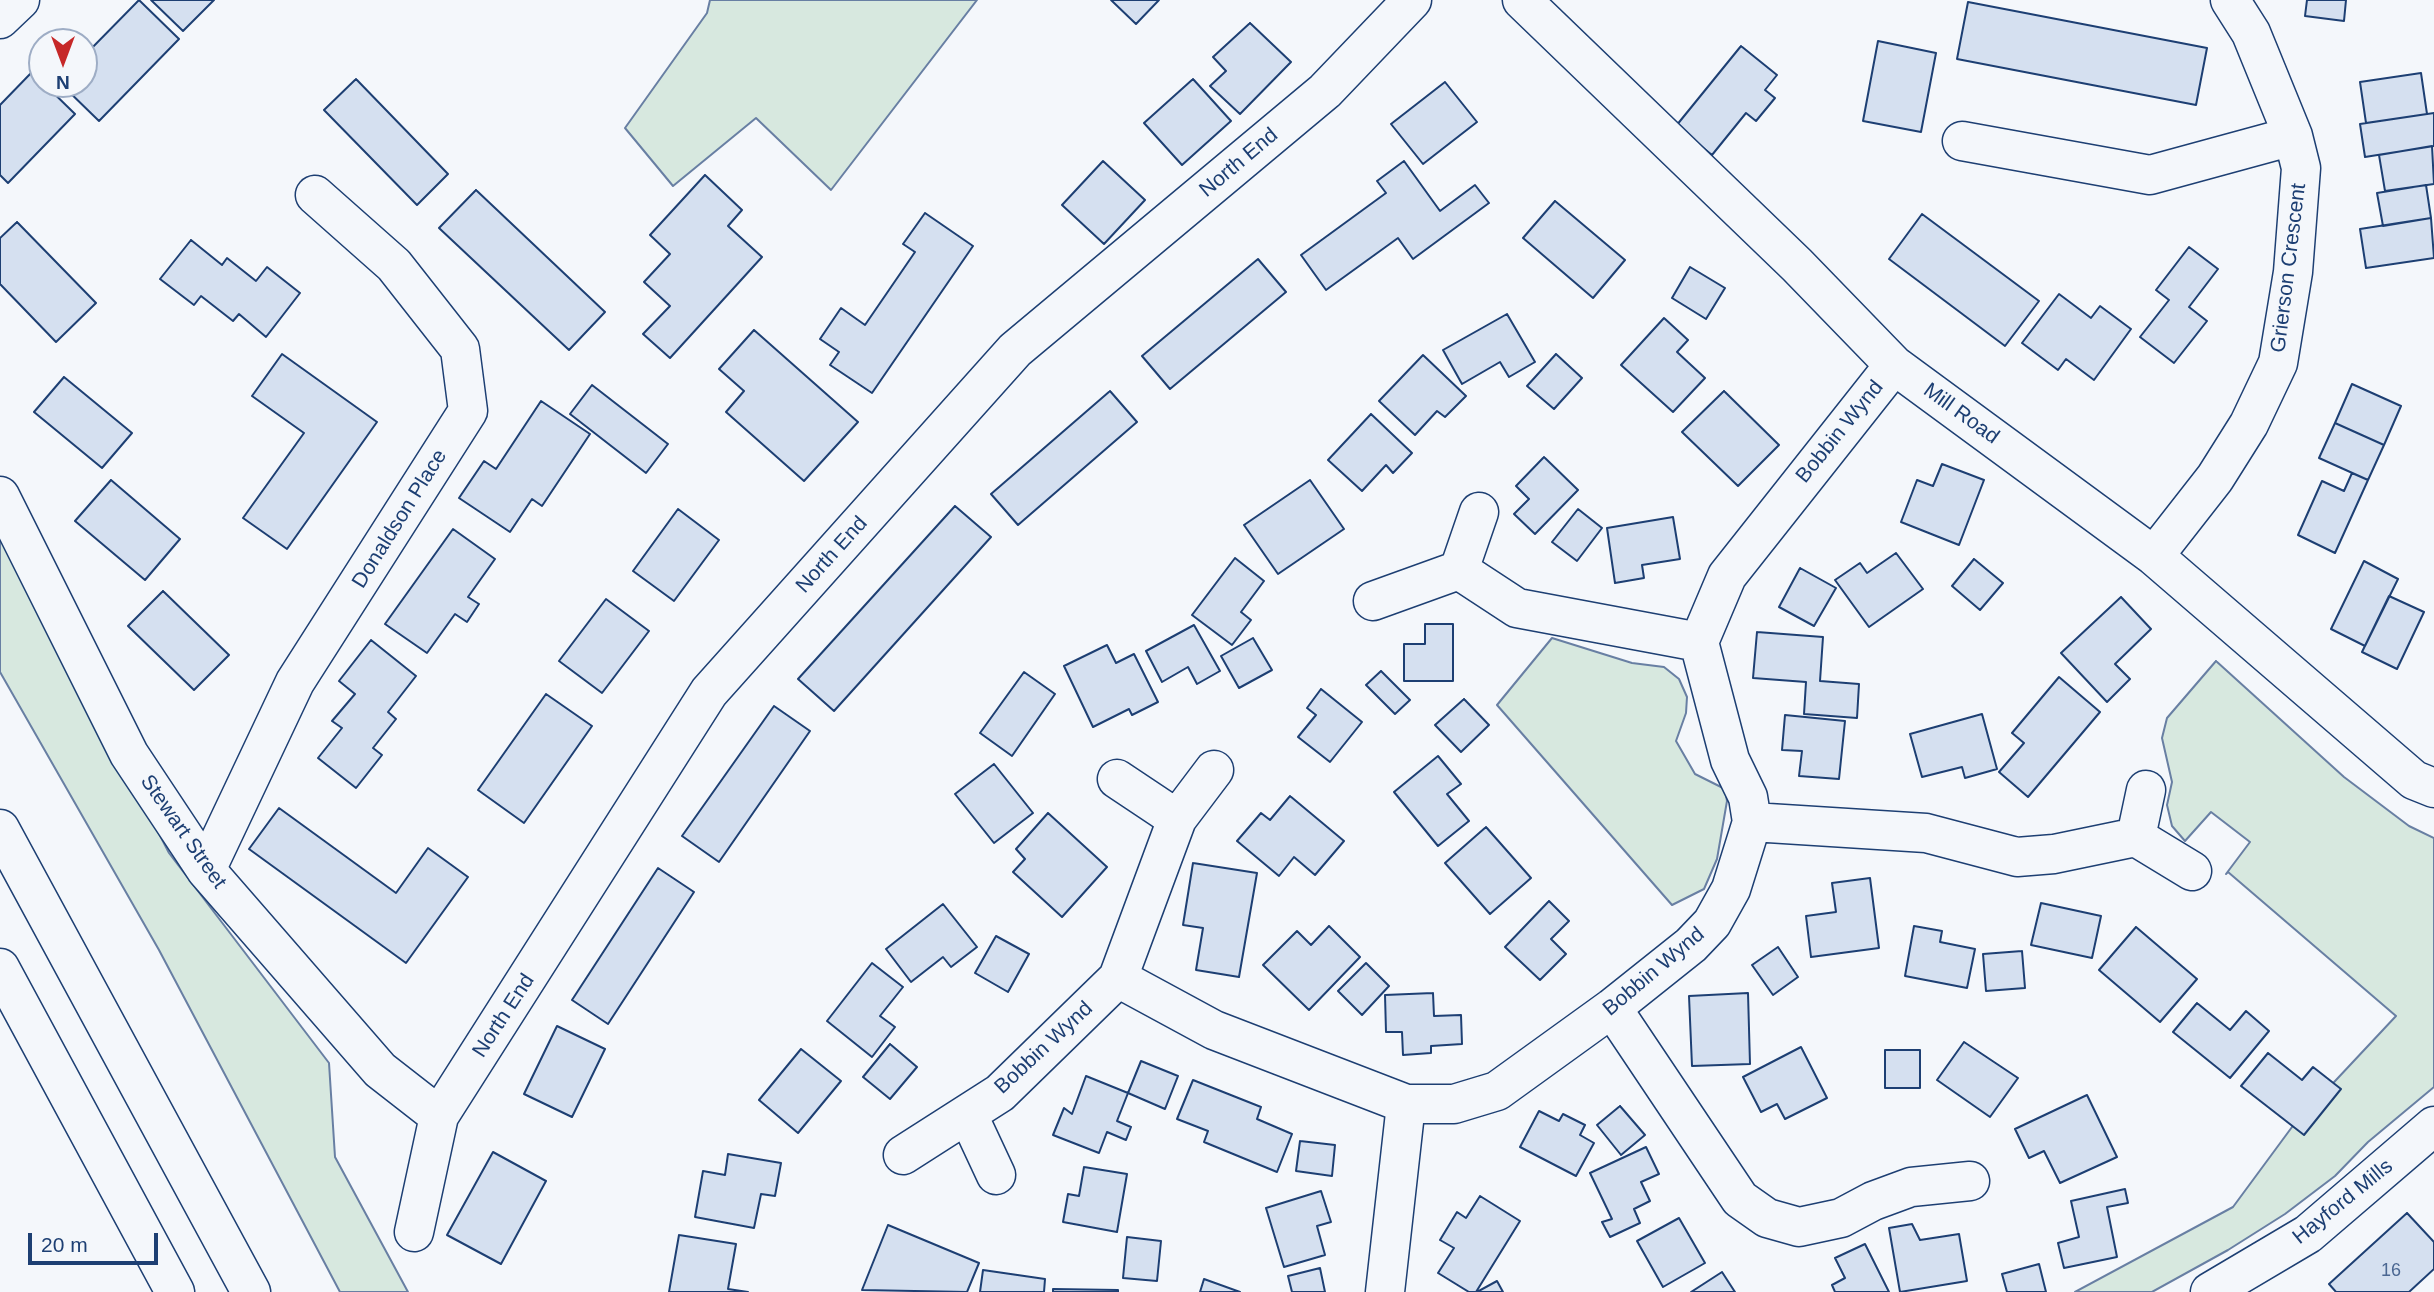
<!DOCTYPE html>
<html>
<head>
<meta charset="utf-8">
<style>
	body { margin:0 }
	#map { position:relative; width:2434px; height:1292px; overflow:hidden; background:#f4f7fb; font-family:Helvetica,sans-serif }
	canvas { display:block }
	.north { position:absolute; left:28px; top:28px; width:70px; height:70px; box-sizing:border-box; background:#f4f7fb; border:2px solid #9eadc5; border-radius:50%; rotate:180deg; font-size:19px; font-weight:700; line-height:28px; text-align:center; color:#1d3f73 }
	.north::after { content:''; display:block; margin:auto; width:24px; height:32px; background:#c62828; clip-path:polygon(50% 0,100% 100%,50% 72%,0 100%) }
	.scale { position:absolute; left:28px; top:1233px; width:130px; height:32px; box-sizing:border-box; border:4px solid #1d3f73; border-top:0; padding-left:9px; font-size:21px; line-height:24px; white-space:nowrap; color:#1d3f73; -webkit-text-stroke:5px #f4f7fb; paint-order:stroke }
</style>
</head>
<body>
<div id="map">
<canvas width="2434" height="1292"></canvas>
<div class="north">N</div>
<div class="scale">20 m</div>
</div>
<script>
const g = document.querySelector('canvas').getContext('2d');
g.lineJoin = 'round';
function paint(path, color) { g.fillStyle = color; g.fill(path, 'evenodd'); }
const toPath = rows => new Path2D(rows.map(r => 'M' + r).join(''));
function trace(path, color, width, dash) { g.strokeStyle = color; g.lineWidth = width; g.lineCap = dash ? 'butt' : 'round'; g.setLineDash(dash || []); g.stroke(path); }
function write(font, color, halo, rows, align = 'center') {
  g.font = font + ' Helvetica,sans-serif'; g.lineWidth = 5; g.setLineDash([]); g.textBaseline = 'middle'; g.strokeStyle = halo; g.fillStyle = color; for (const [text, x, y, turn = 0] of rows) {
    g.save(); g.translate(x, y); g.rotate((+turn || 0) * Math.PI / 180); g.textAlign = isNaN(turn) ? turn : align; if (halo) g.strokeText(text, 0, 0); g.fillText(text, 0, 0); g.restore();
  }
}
const green = toPath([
	[710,0,977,0,831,190,756,118,673,186,625,128,707,13,710,0],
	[0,526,169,853,329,1063,335,1157,408,1292,340,1292,159,950,0,672,0,526],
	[1552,638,1632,663,1664,667,1679,679,1687,697,1686,713,1676,741,1695,774,1725,789,1727,801,1717,859,1704,889,1672,905,1497,705,1552,638],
	[2216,661,2344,777,2409,826,2434,838,2434,1087,2368,1142,2335,1176,2285,1214,2228,1250,2152,1292,2075,1292,2233,1207,2292,1127,2396,1016,2228,872,2226,874,2250,842,2211,812,2185,841,2172,826,2167,805,2172,782,2162,738,2167,718,2216,661]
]);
const building = toPath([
	[139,0,179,39,99,121,61,84,84,84,84,56,139,0],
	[151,0,214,0,183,31,151,0],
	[1111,0,1159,0,1136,24,1111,0],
	[2307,0,2346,0,2344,21,2305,16,2307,0],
	[1968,2,2207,48,2196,105,1957,59,1968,2],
	[1250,23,1291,62,1240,114,1210,86,1226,71,1213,57,1250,23],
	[1878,41,1936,53,1921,132,1863,121,1878,41],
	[1741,46,1777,75,1765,90,1775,98,1756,121,1746,113,1712,155,1676,126,1741,46],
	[32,72,75,114,8,183,0,175,0,105,32,72],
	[2421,73,2427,114,2366,123,2360,82,2421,73],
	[356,79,448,174,417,205,324,110,356,79],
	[1193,79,1231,121,1182,165,1144,123,1193,79],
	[1445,82,1477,122,1423,164,1391,124,1445,82],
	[2434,113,2434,146,2365,157,2360,124,2434,113],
	[2432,146,2434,184,2385,191,2379,155,2432,146],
	[1103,161,1145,200,1104,244,1062,205,1103,161],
	[1404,161,1440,211,1475,185,1489,203,1413,259,1398,238,1326,290,1301,255,1386,193,1377,181,1404,161],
	[705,175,742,210,728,226,762,257,670,358,643,334,670,306,644,282,670,254,650,235,705,175],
	[2426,185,2431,218,2383,226,2377,193,2426,185],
	[476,190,605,312,569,350,439,228,476,190],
	[1555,201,1625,260,1593,298,1523,238,1555,201],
	[925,213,973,246,872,393,830,365,839,352,820,339,841,308,865,325,915,252,903,244,925,213],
	[1922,214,2039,301,2005,346,1889,259,1922,214],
	[2431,218,2434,258,2366,268,2360,229,2431,218],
	[17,222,96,303,56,342,0,284,0,238,17,222],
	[191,240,222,265,227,258,256,281,267,267,300,293,266,337,239,314,233,321,201,296,194,305,160,279,191,240],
	[2189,247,2218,269,2189,307,2207,321,2174,363,2140,337,2169,300,2156,290,2189,247],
	[1258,259,1286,292,1170,389,1142,356,1258,259],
	[1690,267,1725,288,1706,319,1672,298,1690,267],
	[2059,294,2091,318,2100,306,2131,329,2094,380,2066,359,2058,370,2022,343,2059,294],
	[1507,314,1535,362,1509,377,1500,362,1462,384,1443,350,1507,314],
	[1664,318,1688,340,1677,352,1705,378,1673,412,1621,365,1664,318],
	[754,330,858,422,804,481,726,412,744,391,719,369,754,330],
	[282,354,377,422,287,549,243,518,304,433,252,396,282,354],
	[1556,354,1582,378,1554,409,1527,386,1556,354],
	[1423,355,1466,396,1445,417,1437,411,1415,435,1379,401,1423,355],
	[64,377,132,433,102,468,34,412,64,377],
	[2352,384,2401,406,2384,445,2335,423,2352,384],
	[592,385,668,444,646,473,570,414,592,385],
	[1110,391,1137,422,1018,525,991,494,1110,391],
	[1724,391,1779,445,1738,486,1682,432,1724,391],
	[541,401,590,434,542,506,532,499,510,532,459,498,484,461,496,469,541,401],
	[1371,414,1412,453,1393,473,1386,465,1362,491,1328,460,1371,414],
	[2335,423,2384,445,2368,480,2319,458,2335,423],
	[1544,457,1578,490,1535,534,1514,514,1529,499,1516,486,1544,457],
	[1942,464,1984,480,1959,545,1901,522,1917,480,1933,486,1942,464],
	[2352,473,2368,480,2335,553,2298,535,2322,481,2344,491,2352,473],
	[111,480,180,539,145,580,75,521,111,480],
	[1310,480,1344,529,1278,574,1244,525,1310,480],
	[955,506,991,537,834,711,798,679,955,506],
	[678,509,719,540,674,601,633,571,678,509],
	[1578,509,1602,528,1577,561,1552,542,1578,509],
	[1673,517,1680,559,1642,565,1644,578,1615,583,1607,528,1673,517],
	[453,529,495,559,468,597,479,604,467,622,455,614,427,653,385,624,453,529],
	[1896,553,1923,589,1869,627,1835,580,1860,563,1867,573,1896,553],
	[1235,558,1264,581,1241,612,1251,620,1232,645,1192,615,1235,558],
	[1974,559,2003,583,1980,610,1952,586,1974,559],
	[2364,561,2398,579,2365,646,2331,629,2364,561],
	[1800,568,1836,588,1814,626,1779,607,1800,568],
	[163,591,229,655,194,690,128,626,163,591],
	[2389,596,2424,612,2397,669,2362,652,2389,596],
	[2121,597,2151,629,2115,664,2130,679,2107,702,2061,653,2121,597],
	[606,599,649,631,602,693,559,661,606,599],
	[1425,624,1453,624,1453,681,1404,681,1404,644,1425,644,1425,624],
	[1194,625,1220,671,1197,684,1188,667,1162,682,1146,651,1194,625],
	[1757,632,1823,637,1820,681,1859,684,1857,718,1804,714,1806,682,1753,678,1757,632],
	[1253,638,1272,670,1239,688,1221,656,1253,638],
	[371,640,416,676,388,712,396,719,373,748,382,755,356,788,318,758,342,728,332,721,355,694,339,681,371,640],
	[1107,645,1116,663,1134,654,1158,702,1132,715,1129,709,1093,727,1064,666,1107,645],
	[1381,671,1410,700,1395,714,1366,685,1381,671],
	[1024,672,1055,694,1012,756,980,733,1024,672],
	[2059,677,2100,712,2028,797,1999,772,2024,743,2012,733,2059,677],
	[1321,689,1362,722,1330,762,1298,737,1316,715,1307,708,1321,689],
	[546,694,592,726,524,823,478,790,546,694],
	[1464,699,1489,725,1461,752,1435,725,1464,699],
	[774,706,810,731,719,862,682,836,774,706],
	[1982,714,1997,769,1965,778,1962,767,1922,777,1910,734,1982,714],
	[1785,715,1845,721,1839,779,1799,776,1802,751,1782,750,1785,715],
	[1438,756,1461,784,1447,794,1469,821,1438,846,1394,792,1438,756],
	[994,764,1033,813,994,843,955,794,994,764],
	[1290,796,1344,841,1315,875,1294,857,1279,876,1237,841,1261,813,1270,820,1290,796],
	[279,808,396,893,428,848,468,877,406,963,249,849,279,808],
	[1048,813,1107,867,1062,917,1013,872,1025,859,1016,849,1048,813],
	[1486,827,1531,878,1490,914,1445,863,1486,827],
	[1193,863,1257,873,1239,977,1196,970,1203,928,1183,925,1193,863],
	[658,868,694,892,608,1024,572,1000,658,868],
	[1870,878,1879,948,1811,957,1806,916,1836,912,1832,883,1870,878],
	[1549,901,1569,921,1551,939,1566,954,1540,980,1505,947,1549,901],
	[2041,903,2101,916,2092,958,2031,945,2041,903],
	[943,904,977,947,951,967,943,957,911,982,886,949,943,904],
	[1329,926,1360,957,1309,1010,1263,965,1297,931,1311,945,1329,926],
	[1914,926,1942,931,1940,942,1975,949,1967,988,1905,976,1914,926],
	[2136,927,2197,979,2160,1022,2099,970,2136,927],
	[996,936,1029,954,1008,992,975,973,996,936],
	[1778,947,1798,977,1773,995,1752,965,1778,947],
	[2022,951,2025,988,1986,991,1983,954,2022,951],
	[872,963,903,987,880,1016,895,1027,872,1057,827,1021,872,963],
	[1366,963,1389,986,1362,1015,1338,991,1366,963],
	[1433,993,1434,1016,1461,1015,1462,1044,1431,1046,1431,1053,1403,1055,1402,1032,1386,1032,1385,995,1433,993],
	[1748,993,1750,1064,1692,1066,1689,996,1748,993],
	[2197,1003,2230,1030,2246,1011,2269,1031,2230,1078,2173,1032,2197,1003],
	[557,1026,605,1049,572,1117,524,1094,557,1026],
	[1964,1042,2018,1078,1990,1117,1937,1080,1964,1042],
	[890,1044,917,1067,890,1099,863,1077,890,1044],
	[1801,1047,1827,1098,1785,1119,1777,1104,1761,1112,1743,1077,1801,1047],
	[801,1049,841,1081,798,1133,759,1100,801,1049],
	[1885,1050,1920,1050,1920,1088,1885,1088,1885,1050],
	[2268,1053,2302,1080,2313,1067,2341,1089,2304,1135,2241,1086,2268,1053],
	[1141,1061,1178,1076,1165,1109,1128,1093,1141,1061],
	[1086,1076,1128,1093,1117,1121,1131,1127,1126,1140,1107,1132,1099,1153,1053,1135,1064,1108,1072,1114,1086,1076],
	[1193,1080,1261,1107,1257,1119,1292,1134,1277,1172,1204,1142,1208,1131,1177,1119,1193,1080],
	[2087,1095,2117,1157,2060,1183,2044,1151,2029,1158,2015,1129,2087,1095],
	[1620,1106,1645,1135,1621,1155,1597,1125,1620,1106],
	[1539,1111,1559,1121,1563,1114,1585,1125,1580,1135,1594,1143,1576,1176,1520,1147,1539,1111],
	[1300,1141,1335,1145,1332,1176,1296,1171,1300,1141],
	[1646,1147,1659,1174,1641,1182,1650,1201,1634,1209,1640,1223,1610,1237,1602,1222,1612,1219,1590,1173,1646,1147],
	[493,1152,546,1181,501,1264,447,1235,493,1152],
	[728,1154,781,1163,775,1196,761,1194,754,1228,695,1217,703,1171,725,1175,728,1154],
	[1084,1167,1127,1174,1117,1232,1063,1222,1068,1194,1079,1196,1084,1167],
	[2125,1189,2128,1203,2107,1207,2117,1257,2064,1268,2058,1243,2079,1237,2071,1201,2125,1189],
	[1321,1191,1331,1222,1317,1226,1325,1255,1284,1267,1266,1208,1321,1191],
	[1480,1196,1520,1221,1476,1292,1469,1292,1438,1273,1454,1248,1440,1240,1457,1212,1466,1218,1480,1196],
	[2407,1213,2434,1242,2434,1269,2409,1292,2336,1292,2329,1284,2407,1213],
	[1679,1218,1705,1263,1663,1287,1637,1241,1679,1218],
	[1912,1224,1920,1240,1959,1234,1967,1281,1900,1292,1889,1228,1912,1224],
	[888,1225,979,1263,967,1292,862,1290,888,1225],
	[679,1235,736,1244,728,1289,748,1292,669,1292,679,1235],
	[1127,1237,1161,1241,1157,1281,1123,1278,1127,1237],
	[1865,1244,1889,1292,1835,1292,1832,1285,1845,1278,1835,1258,1865,1244],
	[2039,1264,2046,1292,2007,1292,2002,1274,2039,1264],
	[1320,1268,1325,1292,1292,1292,1288,1276,1320,1268],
	[983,1270,1045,1279,1044,1292,980,1292,983,1270],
	[1722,1272,1735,1292,1691,1292,1722,1272],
	[1204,1279,1240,1292,1200,1292,1204,1279],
	[1497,1281,1503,1292,1477,1292,1497,1281],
	[1053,1289,1118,1290,1118,1292,1053,1292,1053,1289]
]);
const street = toPath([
	[1522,0,1797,265,1894,365,2154,556,2414,780,2434,788],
	[0,19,20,0],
	[1962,141,2150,175,2293,136],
	[0,496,129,754,206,870,380,1070,439,1116],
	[2154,556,2215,478,2249,424,2278,363,2293,272,2301,168,2293,136,2251,33,2230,0],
	[1459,570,1479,512],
	[1373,601,1459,570,1517,608,1699,642],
	[1117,779,1177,819],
	[1752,822,1926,833,2017,857,2054,854,2136,837,2192,871],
	[2136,837,2146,790],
	[206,870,295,682,468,411,460,349,394,265,315,195],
	[1118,978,1214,1030,1406,1104,1454,1104,1497,1091,1612,1008,1691,945,1712,923,1731,889,1752,822,1748,797,1730,760,1699,642,1727,576,1894,365],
	[1612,1008,1740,1199,1767,1218,1799,1227,1841,1218,1873,1201,1911,1187,1970,1181],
	[968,1115,996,1175],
	[903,1155,1000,1093,1118,978,1177,819,1214,770],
	[414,1232,439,1116,709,692,1015,350,1325,91,1412,0],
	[1385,1292,1406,1104],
	[2210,1292,2308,1234,2434,1126]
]);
const highway = toPath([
	[0,829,251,1292],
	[0,968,175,1292]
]);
const numberNames = [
	["16",2391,1271]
];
const streetNames = [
	["North End",1239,163,-40],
	["Grierson Crescent",2289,268,-83],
	["Mill Road",1961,414,36],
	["Bobbin Wynd",1840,432,-51],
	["Donaldson Place",400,519,-58],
	["North End",832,555,-48],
	["Stewart Street",183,832,55],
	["Bobbin Wynd",1654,972,-40],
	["North End",504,1016,-57],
	["Bobbin Wynd",1044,1048,-43],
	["Hayford Mills",2343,1202,-39]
];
paint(green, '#d7e8df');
trace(green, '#687fa3', 2);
paint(building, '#d5e0f0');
trace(building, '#1d3f73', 2);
trace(street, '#1d3f73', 41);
trace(highway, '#1d3f73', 41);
trace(street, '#f4f7fb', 38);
trace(highway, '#f4f7fb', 38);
write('18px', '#4b6792', null, numberNames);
write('21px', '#1d3f73', '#f4f7fb', streetNames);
</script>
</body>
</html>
